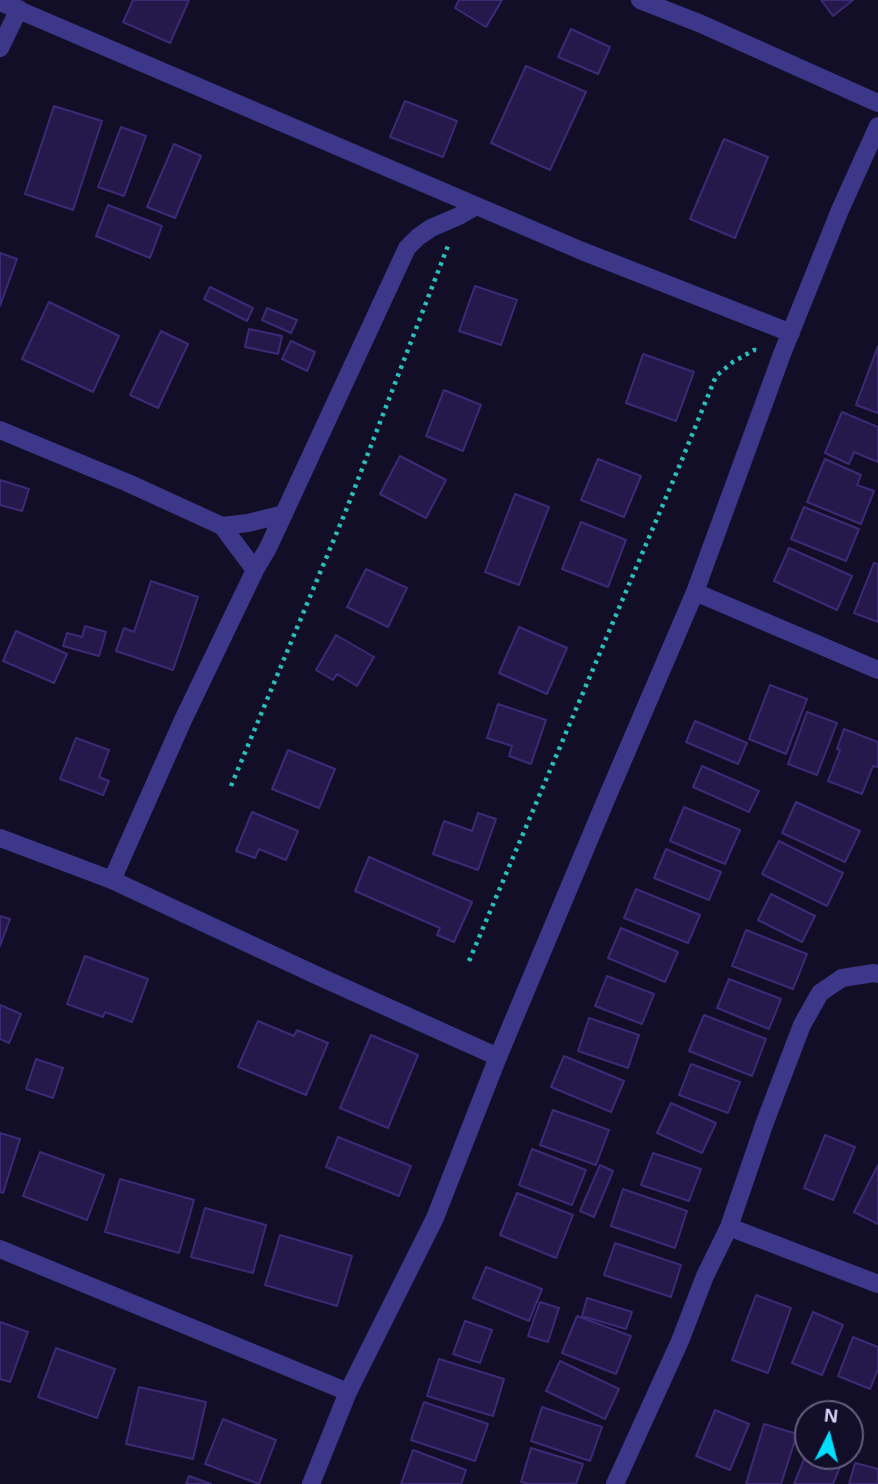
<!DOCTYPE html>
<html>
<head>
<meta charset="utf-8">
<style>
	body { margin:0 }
	#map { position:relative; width:878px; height:1484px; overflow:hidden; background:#130e28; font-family:Arial,sans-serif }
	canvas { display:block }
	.north { position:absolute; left:794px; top:1400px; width:70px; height:70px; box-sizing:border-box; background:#130e28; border:2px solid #635e7e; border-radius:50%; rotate:6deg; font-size:19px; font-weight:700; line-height:28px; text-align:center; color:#dbd5ff }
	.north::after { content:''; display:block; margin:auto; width:24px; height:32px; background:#01deff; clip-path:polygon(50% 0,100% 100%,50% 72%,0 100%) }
</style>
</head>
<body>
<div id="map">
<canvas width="878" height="1484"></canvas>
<div class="north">N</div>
</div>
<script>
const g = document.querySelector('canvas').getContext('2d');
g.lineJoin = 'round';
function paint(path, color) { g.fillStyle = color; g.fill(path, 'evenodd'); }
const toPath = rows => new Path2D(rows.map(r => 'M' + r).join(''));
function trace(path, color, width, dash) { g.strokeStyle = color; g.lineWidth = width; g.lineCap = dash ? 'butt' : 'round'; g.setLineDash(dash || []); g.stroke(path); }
const building = toPath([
	[133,0,189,0,170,43,123,22,133,0],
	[459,0,502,0,486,27,455,8,459,0],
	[821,0,853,0,833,16,821,0],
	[571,29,610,47,598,74,558,57,571,29],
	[526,66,586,92,550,170,491,143,526,66],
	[405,101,457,121,443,157,390,137,405,101],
	[54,106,102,121,73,210,25,194,54,106],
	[121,127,146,136,124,196,98,187,121,127],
	[724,139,768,157,735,238,690,219,724,139],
	[174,144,201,156,175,218,147,207,174,144],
	[108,205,162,226,150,258,96,236,108,205],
	[0,253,17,259,0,306,0,253],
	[475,286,517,300,501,345,459,331,475,286],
	[210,287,253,308,247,321,204,299,210,287],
	[49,302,119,336,93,392,22,359,49,302],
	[267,308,297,320,291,333,262,320,267,308],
	[249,329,282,336,278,354,245,347,249,329],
	[161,331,188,344,158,408,130,395,161,331],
	[291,341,315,352,307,371,282,359,291,341],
	[878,346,878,413,856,405,878,346],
	[643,354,694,372,676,421,626,403,643,354],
	[444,390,481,405,463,451,426,436,444,390],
	[842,412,878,427,878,462,854,452,849,464,825,453,842,412],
	[400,456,446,480,426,518,380,494,400,456],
	[598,459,641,476,624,517,581,500,598,459],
	[825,459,861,475,857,485,874,491,861,524,807,502,825,459],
	[0,480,29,489,22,511,0,505,0,480],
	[515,494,549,507,519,585,485,572,515,494],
	[804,507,859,529,846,561,791,539,804,507],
	[581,522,626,540,608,587,562,569,581,522],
	[789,548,852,576,837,610,774,581,789,548],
	[874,563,878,564,878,622,854,613,874,563],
	[366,569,407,588,388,627,347,607,366,569],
	[151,581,198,597,173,670,116,651,124,628,134,632,151,581],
	[85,626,106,632,99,656,63,646,67,633,82,637,85,626],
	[519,627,567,648,547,694,499,673,519,627],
	[16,631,67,654,54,683,3,661,16,631],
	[336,635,374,657,357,686,337,674,333,680,316,670,336,635],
	[770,685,807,699,786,754,749,739,770,685],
	[498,704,546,720,531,764,509,756,512,746,487,738,498,704],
	[807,712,837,723,817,775,788,764,807,712],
	[695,721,747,743,738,764,686,742,695,721],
	[844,729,878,742,878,767,873,766,862,794,828,781,840,750,837,749,844,729],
	[76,738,109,750,99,777,109,781,103,795,60,779,76,738],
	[288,750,335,769,319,808,272,789,288,750],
	[702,766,759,791,749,812,693,787,702,766],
	[796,802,860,831,845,862,782,833,796,802],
	[684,807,740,830,725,864,670,841,684,807],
	[252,812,298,831,286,860,259,849,255,858,236,851,252,812],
	[478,813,496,819,478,870,433,854,444,821,472,831,478,813],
	[779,841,843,873,827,906,762,874,779,841],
	[666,849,721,872,709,900,654,878,666,849],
	[369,857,472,902,454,942,437,935,440,928,355,891,369,857],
	[636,889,700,915,688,943,624,918,636,889],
	[771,894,815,916,802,942,758,920,771,894],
	[0,916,10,919,0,946,0,916],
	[621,928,678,952,665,982,608,958,621,928],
	[746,930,807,954,793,989,732,966,746,930],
	[85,956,148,979,132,1022,105,1012,103,1017,67,1004,85,956],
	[607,976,654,994,642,1024,595,1006,607,976],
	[729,979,781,999,769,1029,717,1008,729,979],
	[0,1005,21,1014,9,1043,0,1039,0,1005],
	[704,1015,766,1039,752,1076,689,1051,704,1015],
	[589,1018,639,1035,628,1068,578,1051,589,1018],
	[258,1021,294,1036,297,1030,328,1043,306,1095,238,1067,258,1021],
	[371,1035,418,1055,388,1128,340,1108,371,1035],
	[564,1056,624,1081,611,1112,551,1087,564,1056],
	[36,1059,63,1068,53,1098,26,1089,36,1059],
	[691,1064,740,1082,728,1113,679,1095,691,1064],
	[671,1103,716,1123,702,1153,657,1133,671,1103],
	[553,1110,609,1130,596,1165,540,1145,553,1110],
	[0,1133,20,1139,3,1193,0,1192,0,1133],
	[825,1135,855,1147,833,1200,804,1188,825,1135],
	[338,1137,411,1166,399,1196,326,1167,338,1137],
	[532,1149,586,1170,572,1205,519,1185,532,1149],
	[40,1152,104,1175,87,1220,23,1196,40,1152],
	[653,1153,701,1169,689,1201,641,1185,653,1153],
	[600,1165,613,1171,594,1217,580,1211,600,1165],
	[878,1165,878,1224,854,1212,878,1165],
	[120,1179,194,1200,179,1253,105,1232,120,1179],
	[623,1189,687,1211,675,1248,611,1226,623,1189],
	[517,1193,573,1215,556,1258,500,1235,517,1193],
	[205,1208,266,1225,253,1273,191,1257,205,1208],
	[280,1235,352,1256,337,1306,265,1285,280,1235],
	[615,1243,681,1265,671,1297,604,1275,615,1243],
	[486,1267,542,1289,529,1321,473,1298,486,1267],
	[756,1295,791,1308,768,1373,732,1360,756,1295],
	[587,1298,632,1312,626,1329,582,1316,587,1298],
	[540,1302,559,1308,548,1342,528,1336,540,1302],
	[813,1312,843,1325,822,1375,792,1363,813,1312],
	[577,1316,631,1336,616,1374,562,1353,577,1316],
	[465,1321,492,1330,480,1363,453,1354,465,1321],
	[0,1322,28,1332,10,1382,0,1379,0,1322],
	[853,1337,878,1347,878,1369,870,1389,838,1376,853,1337],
	[56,1348,115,1369,97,1418,38,1397,56,1348],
	[439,1359,504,1379,493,1416,427,1396,439,1359],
	[560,1361,619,1389,605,1419,546,1391,560,1361],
	[139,1387,206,1402,193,1459,126,1444,139,1387],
	[424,1402,488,1424,475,1461,411,1440,424,1402],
	[542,1407,602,1427,590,1461,531,1441,542,1407],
	[715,1410,749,1424,730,1470,696,1456,715,1410],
	[223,1419,276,1440,259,1484,205,1464,223,1419],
	[764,1424,797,1434,781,1484,746,1484,764,1424],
	[531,1448,583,1464,576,1484,529,1484,521,1482,531,1448],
	[808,1449,808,1456,828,1456,842,1462,833,1484,794,1484,808,1449],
	[413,1450,466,1470,461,1484,401,1484,413,1450],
	[855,1463,878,1469,878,1484,849,1484,855,1463],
	[189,1476,211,1484,186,1484,189,1476]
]);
const path = toPath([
	[231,786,347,508,449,243],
	[469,961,681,462,716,376,733,362,754,350,761,351]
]);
const minor = toPath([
	[640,0,699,23,878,103],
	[0,2,582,251,791,333],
	[0,48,19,9],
	[0,430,128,483,222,526,255,570],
	[222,526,248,523,284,514],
	[695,592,878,670],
	[0,838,112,880,318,976,498,1057],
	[112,880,183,720,255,570,268,548,407,248,418,237,431,228,459,216,476,206],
	[729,1227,878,1284],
	[0,1249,348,1392],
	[311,1484,348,1392,435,1218,498,1057,605,802,695,592,782,354,840,210,878,126],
	[615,1484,680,1341,705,1276,729,1227,765,1122,802,1025,820,993,842,978,874,973,878,974]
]);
paint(building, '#24194a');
trace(building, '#3c2a77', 2);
trace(path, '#29bfba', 4.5, [3.5, 5]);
trace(minor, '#3c3789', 18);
</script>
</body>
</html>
